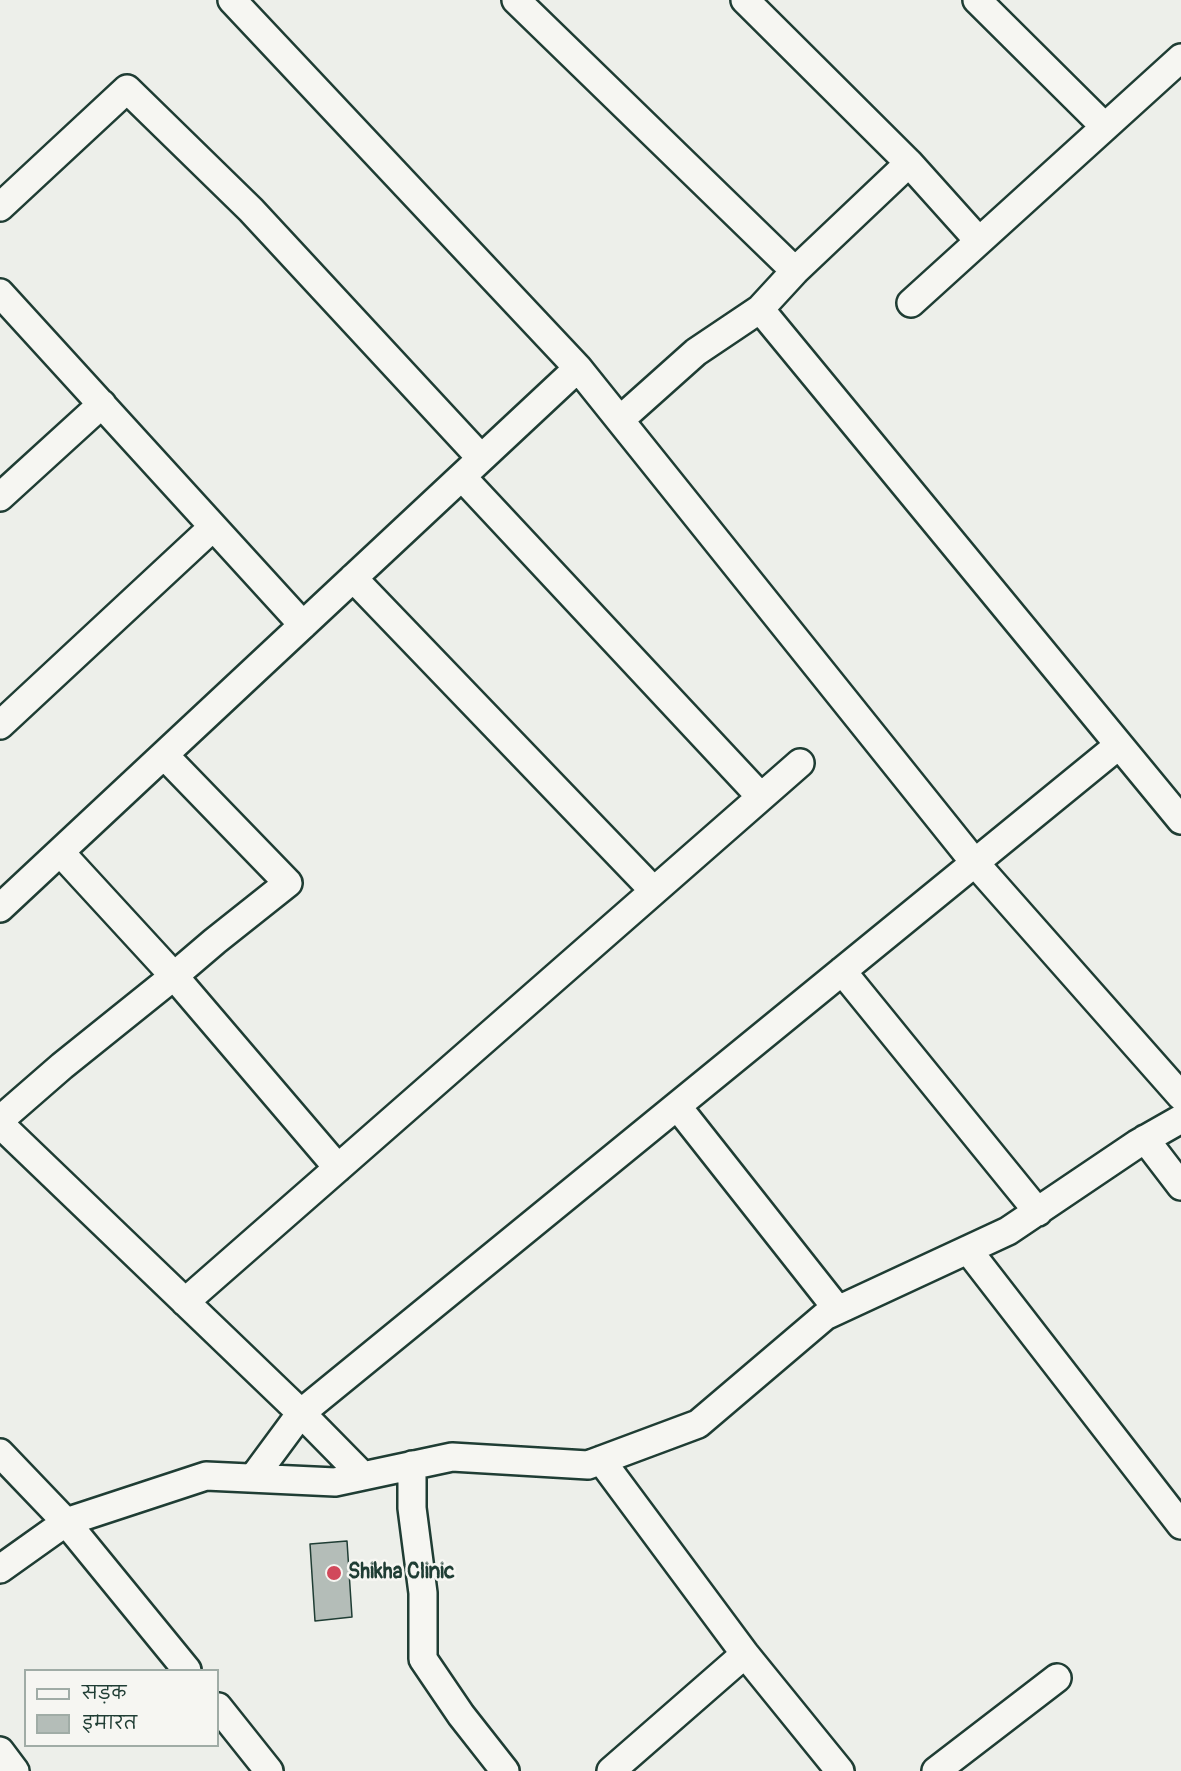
<!DOCTYPE html>
<html>
<head>
<meta charset="utf-8">
<style>
	body { margin:0 }
	#map { position:relative; width:1181px; height:1771px; overflow:hidden; background:#edefea; font-family:Pangolin,"Playpen Sans Deva",sans-serif }
	canvas { display:block }
	.legend { position:absolute; left:24px; top:1669px; width:195px; height:78px; box-sizing:border-box; background:#f6f6f2; border:2px solid #a0aca6; margin:0; padding:8px 10px; list-style:none; font-size:18px; color:#1f3d34 }
	.legend li { display:flex; align-items:center; gap:12px; height:30px }
	.legend b { width:30px; border:2px solid #a0aca6 }
</style>
</head>
<body>
<div id="map">
<canvas width="1181" height="1771"></canvas>
<ul class="legend">
<li><b style="height:8px;background:#f6f6f2"></b>सड़क</li>
<li><b style="height:16px;background:#b4bdb8"></b>इमारत</li>
</ul>
</div>
<script>
const g = document.querySelector('canvas').getContext('2d');
g.lineJoin = 'round';
function paint(path, color) { g.fillStyle = color; g.fill(path, 'evenodd'); }
const toPath = rows => new Path2D(rows.map(r => 'M' + r).join(''));
function trace(path, color, width, dash) { g.strokeStyle = color; g.lineWidth = width; g.lineCap = dash ? 'butt' : 'round'; g.setLineDash(dash || []); g.stroke(path); }
function write(font, color, halo, rows, align = 'center') {
  g.font = font + ' Pangolin,sans-serif'; g.lineWidth = 5; g.setLineDash([]); g.textBaseline = 'middle'; g.strokeStyle = halo; g.fillStyle = color; for (const [text, x, y, turn = 0] of rows) {
    g.save(); g.translate(x, y); g.rotate((+turn || 0) * Math.PI / 180); g.textAlign = isNaN(turn) ? turn : align; if (halo) g.strokeText(text, 0, 0); g.fillText(text, 0, 0); g.restore();
  }
}
const building = toPath([
	[347,1541,352,1617,315,1621,310,1544,347,1541]
]);
const minor = toPath([
	[232,0,578,368,975,863,1181,1096],
	[516,0,795,271],
	[977,0,1105,127],
	[909,163,979,241],
	[0,207,127,89,251,210,481,458],
	[0,293,303,625],
	[911,303,1181,58],
	[760,309,1181,820],
	[621,419,696,352,760,309,795,271,909,163,745,0],
	[462,477,761,797],
	[0,497,102,404],
	[353,578,654,891],
	[0,725,213,527],
	[60,852,174,976,338,1168],
	[0,908,578,368],
	[842,971,1038,1212],
	[677,1106,838,1310],
	[0,1120,62,1066,174,976,215,941,288,883,164,755],
	[0,1124,301,1413,363,1476],
	[1145,1139,1181,1186],
	[968,1250,1181,1525],
	[185,1302,800,763],
	[0,1453,66,1522,187,1670],
	[601,1460,745,1654,840,1771],
	[412,1465,412,1508,423,1593,423,1659,461,1715,505,1771],
	[253,1478,301,1413,1119,745],
	[0,1569,66,1522,206,1476,335,1482,452,1457,588,1465,698,1424,825,1316,1008,1231,1137,1144,1181,1119],
	[218,1707,269,1771],
	[0,1751,15,1771],
	[611,1771,745,1654],
	[936,1771,1057,1678]
]);
const markers = [
	[334,1573,8,"#d1495b"]
];
const poiNames = [
	["Shikha Clinic",348,1573]
];
paint(building, '#b4bdb8');
trace(building, '#1f3d34', 1.5);
trace(minor, '#1f3d34', 32);
trace(minor, '#f6f6f2', 27);
for (const [x, y, r, color] of markers) { const dot = new Path2D(); dot.arc(x, y, r, 0, 2 * Math.PI); g.fillStyle = color; g.fill(dot); trace(dot, '#f6f6f2', 2); }
write('bold 21px', '#1f3d34', '#f6f6f2', poiNames, 'left');
</script>
</body>
</html>
